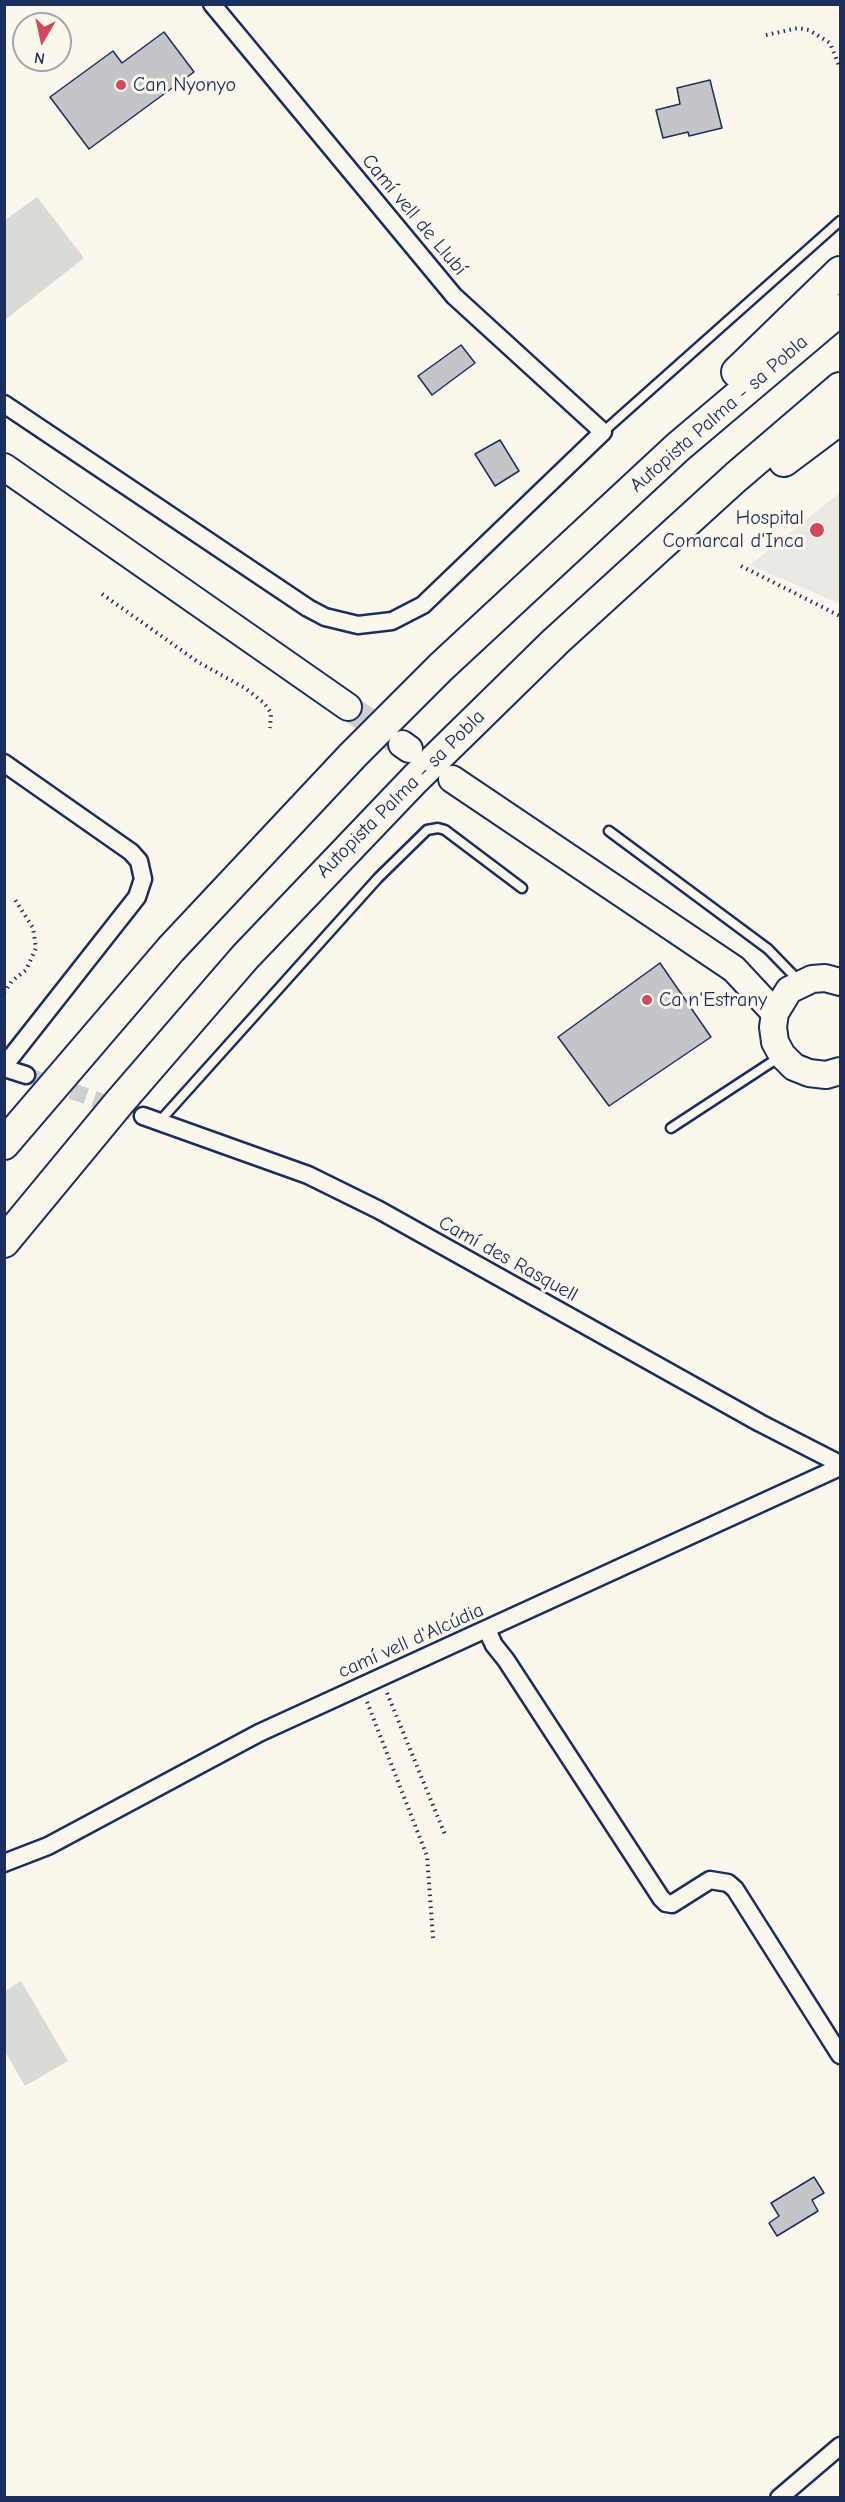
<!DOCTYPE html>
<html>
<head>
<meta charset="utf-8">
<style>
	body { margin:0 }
	#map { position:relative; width:845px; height:2502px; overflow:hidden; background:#fbf7ec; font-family:"Comic Neue",sans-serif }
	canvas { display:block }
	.frame { position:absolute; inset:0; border:6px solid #1b2f5e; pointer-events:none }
	.north { position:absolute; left:12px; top:12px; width:60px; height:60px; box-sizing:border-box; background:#fbf7ec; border:2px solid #a1a7b3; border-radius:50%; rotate:189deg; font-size:16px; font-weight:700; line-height:24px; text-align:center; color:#1b2f5e }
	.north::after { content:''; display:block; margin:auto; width:21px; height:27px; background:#d1495b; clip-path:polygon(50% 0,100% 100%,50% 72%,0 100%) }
</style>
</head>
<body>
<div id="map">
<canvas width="845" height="2502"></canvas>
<div class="frame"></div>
<div class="north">N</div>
</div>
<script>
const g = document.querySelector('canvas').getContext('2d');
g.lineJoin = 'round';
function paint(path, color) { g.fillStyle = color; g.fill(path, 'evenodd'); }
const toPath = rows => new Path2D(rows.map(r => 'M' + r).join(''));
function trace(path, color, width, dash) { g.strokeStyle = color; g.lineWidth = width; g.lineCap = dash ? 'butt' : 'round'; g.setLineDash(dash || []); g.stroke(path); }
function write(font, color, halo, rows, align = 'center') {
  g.font = font + ' "Comic Neue",sans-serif'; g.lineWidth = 6; g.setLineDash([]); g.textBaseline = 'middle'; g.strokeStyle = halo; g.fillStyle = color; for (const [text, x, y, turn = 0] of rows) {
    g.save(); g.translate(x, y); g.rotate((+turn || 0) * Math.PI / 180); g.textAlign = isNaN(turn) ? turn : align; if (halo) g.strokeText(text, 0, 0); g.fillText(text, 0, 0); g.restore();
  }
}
const built = toPath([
	[840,493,840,604,750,565,838,494]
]);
const green = toPath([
	[37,197,84,258,5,320,5,220],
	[21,1981,68,2061,25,2086,4,2050,5,1991]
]);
const building = toPath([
	[164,32,194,72,89,149,50,97,113,51,122,63,164,32],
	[710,80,722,128,689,136,688,132,663,138,656,110,680,104,677,88,710,80],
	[461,345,475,363,432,395,418,376,461,345],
	[500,440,519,471,495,486,475,454,500,440],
	[660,963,711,1037,609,1106,558,1037,660,963],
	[814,2177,824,2193,812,2200,818,2211,777,2236,769,2223,779,2216,771,2203,814,2177]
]);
const streetTunnel = toPath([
	[26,1075,143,1116]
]);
const primaryTunnel = toPath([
	[348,707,395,740]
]);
const path = toPath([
	[766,35,798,28,809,30,830,43,840,68],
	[741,566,840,616],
	[102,594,198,662,245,688,264,703,271,713,270,728],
	[4,993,12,981,26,970,36,948,33,928,14,898],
	[387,1693,446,1837],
	[367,1702,427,1856,433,1938]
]);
const lane = toPath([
	[603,432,840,221],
	[609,831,768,949,799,981],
	[159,1122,378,878,427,830,438,828,445,830,522,888],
	[671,1128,781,1056]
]);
const street = toPath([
	[4,404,308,608,325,617,358,625,392,621,423,605,603,432,454,296,212,4],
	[4,763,131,852,139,861,143,879,137,897,4,1066],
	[4,1068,26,1075],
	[143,1116,308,1175,379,1210,760,1423,840,1464],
	[487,1630,494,1645,506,1660,661,1898,666,1903,672,1904,710,1880,728,1883,735,1889,840,2055],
	[4,1863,48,1846,259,1733,840,1467],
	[779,2498,840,2446]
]);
const primary = toPath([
	[4,467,348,707],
	[402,744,409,749],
	[452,779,734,969,775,1013],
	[840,982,825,978,812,979,789,990,775,1013,773,1027,775,1042,782,1055,794,1067,809,1073,826,1075,840,1071]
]);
const highway = toPath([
	[737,372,840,272],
	[784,461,840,419],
	[4,1144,171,949,353,755,441,667,678,447,840,310],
	[4,1242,118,1104,245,957,415,779,556,641,736,477,840,388]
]);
const markers = [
	[121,85,6,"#d1495b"],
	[817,530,8,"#d1495b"],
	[647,1000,6,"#d1495b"]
];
const poiNames = [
	["Can Nyonyo",133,85],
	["Hospital",804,518,"right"],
	["Comarcal d'Inca",804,541,"right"],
	["Ca n'Estrany",659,1000]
];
const streetNames = [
	["Camí vell de Llubí",414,215,50],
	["Autopista Palma - sa Pobla",719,414,-41],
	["Autopista Palma - sa Pobla",401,794,-45],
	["Camí des Rasquell",508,1259,29],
	["camí vell d'Alcúdia",411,1641,-24]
];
paint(built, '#eae8e2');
paint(green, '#dadad7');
paint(building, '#c3c5c9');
trace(building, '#1b2f5e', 1.5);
trace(streetTunnel, '#cecfd0', 16, [16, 8]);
trace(primaryTunnel, '#cecfd0', 26, [26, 13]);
trace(lane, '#1b2f5e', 13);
trace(street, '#1b2f5e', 21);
trace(primary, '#1b2f5e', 30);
trace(highway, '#1b2f5e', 34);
trace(path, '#1b2f5e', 4, [1.5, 4.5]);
trace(lane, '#fbf7ec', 8);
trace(street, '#fbf7ec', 16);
trace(primary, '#fbf7ec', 26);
trace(highway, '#fbf7ec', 30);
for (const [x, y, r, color] of markers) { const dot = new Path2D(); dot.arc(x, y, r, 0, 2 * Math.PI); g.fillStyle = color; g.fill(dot); trace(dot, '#fbf7ec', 2); }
write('20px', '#1b2f5e', '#fbf7ec', poiNames, 'left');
write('20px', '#1b2f5e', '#fbf7ec', streetNames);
</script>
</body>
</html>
